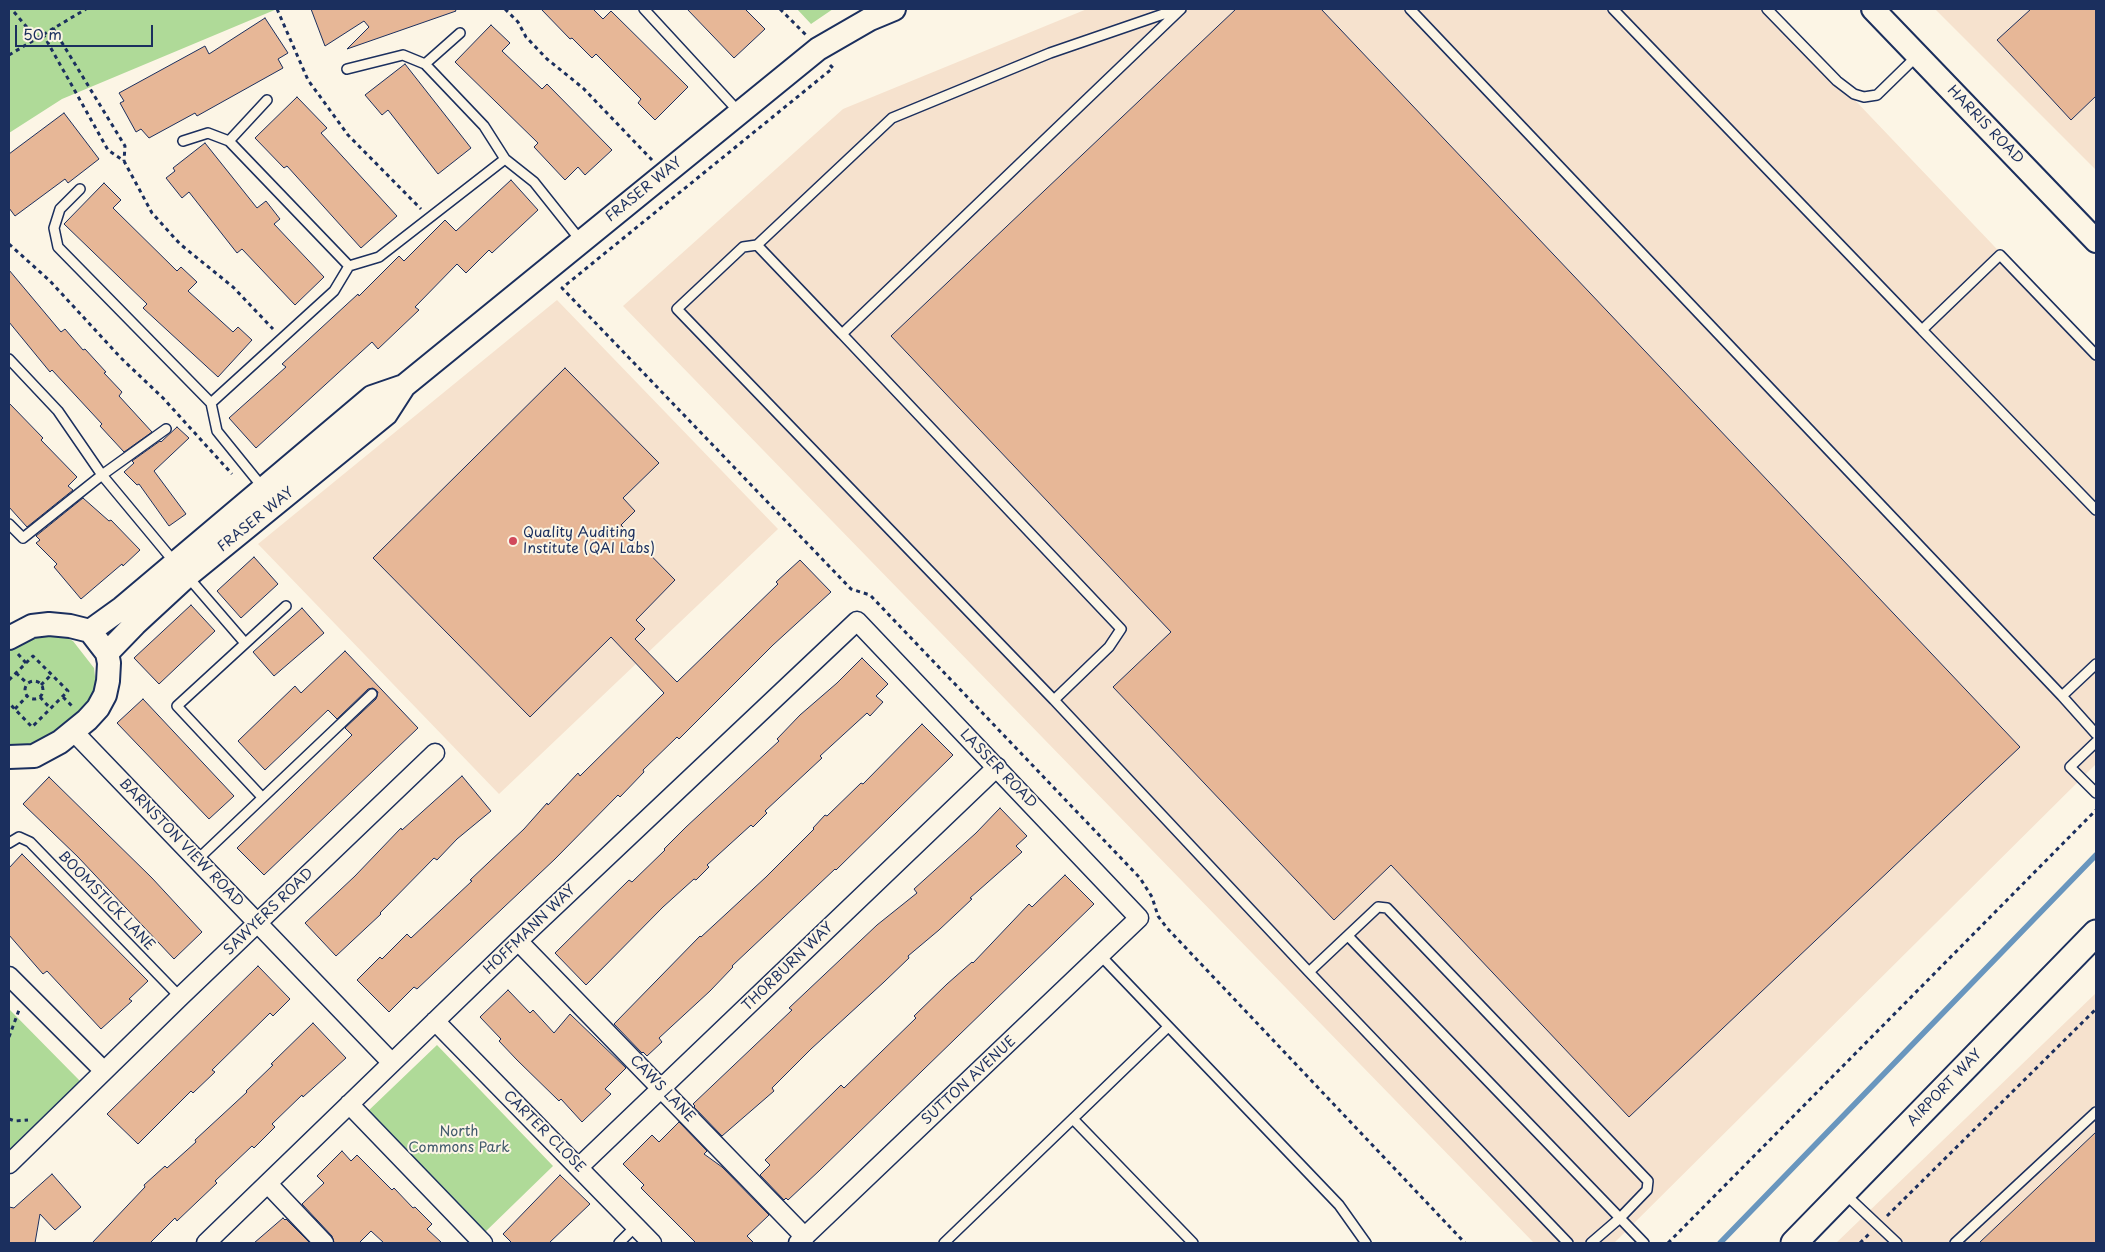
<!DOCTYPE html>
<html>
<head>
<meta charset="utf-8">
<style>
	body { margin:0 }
	#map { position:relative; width:2105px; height:1252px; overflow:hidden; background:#fcf5e5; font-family:"Playpen Sans",sans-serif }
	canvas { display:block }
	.frame { position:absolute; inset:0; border:10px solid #1b2f5e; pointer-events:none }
	.scale { position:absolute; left:15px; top:25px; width:138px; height:22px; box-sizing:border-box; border:2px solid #1b2f5e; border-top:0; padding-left:6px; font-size:15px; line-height:18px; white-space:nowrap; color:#1b2f5e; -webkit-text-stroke:4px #fcf5e5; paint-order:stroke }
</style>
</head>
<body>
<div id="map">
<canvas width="2105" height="1252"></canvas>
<div class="frame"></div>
<div class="scale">50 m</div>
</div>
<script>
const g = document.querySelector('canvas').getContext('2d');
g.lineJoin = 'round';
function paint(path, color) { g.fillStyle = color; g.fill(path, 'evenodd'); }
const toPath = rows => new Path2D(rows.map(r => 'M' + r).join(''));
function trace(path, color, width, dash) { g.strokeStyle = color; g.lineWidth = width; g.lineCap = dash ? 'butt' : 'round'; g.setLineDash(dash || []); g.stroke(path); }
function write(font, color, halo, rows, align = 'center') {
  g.font = font + ' "Playpen Sans",sans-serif'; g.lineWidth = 4; g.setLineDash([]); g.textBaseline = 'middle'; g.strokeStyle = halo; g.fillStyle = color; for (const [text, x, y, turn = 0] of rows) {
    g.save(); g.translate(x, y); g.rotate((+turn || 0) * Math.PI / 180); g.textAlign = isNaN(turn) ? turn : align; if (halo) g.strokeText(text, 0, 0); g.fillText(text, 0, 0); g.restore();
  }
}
const built = toPath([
	[1087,9,1768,9,2096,353,2096,764,1614,1243,1534,1243,623,306,843,109],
	[1935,9,2096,9,2096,170],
	[557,300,778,529,499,794,258,544],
	[2096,993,2096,1243,1836,1243]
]);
const green = toPath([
	[9,9,277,9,62,99,9,133],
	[797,9,833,9,811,24],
	[44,635,61,635,73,641,94,668,96,685,92,699,83,709,55,733,39,743,23,748,9,747,9,651,26,640],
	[9,1009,80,1081,9,1153],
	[437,1045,553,1166,482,1235,366,1113]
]);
const stream = toPath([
	[1720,1243,2096,855]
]);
const building = toPath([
	[311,9,455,9,456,11,347,49,369,27,364,21,325,46,311,9],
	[541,9,593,9,603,19,611,11,688,87,655,120,638,103,641,99,596,54,592,58,572,38,570,39,541,9],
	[687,9,745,9,765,29,734,58,687,9],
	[1236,9,1321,9,2020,747,1629,1117,1391,865,1334,920,1113,687,1171,632,891,336,1236,9],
	[2031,9,2096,9,2096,96,2071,120,1997,40,2031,9],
	[265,18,288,53,278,59,283,68,197,116,195,113,149,138,141,129,136,132,120,103,124,101,119,93,205,46,209,54,265,18],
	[491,25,510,43,502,51,542,89,547,84,612,150,585,175,578,167,565,180,534,147,538,143,455,62,491,25],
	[405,64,471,148,438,174,388,110,382,115,365,95,405,64],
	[297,97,327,128,321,133,397,216,361,248,287,166,284,168,255,138,297,97],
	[64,113,99,159,68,183,65,179,15,216,9,208,9,154,64,113],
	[205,143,257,208,266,201,280,219,274,224,324,277,295,305,242,249,237,253,189,192,182,198,166,178,175,171,173,168,205,143],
	[511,180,538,210,492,253,489,250,466,273,457,264,415,307,419,310,378,349,372,342,256,448,229,418,286,367,282,364,358,294,359,296,399,256,404,261,445,220,456,231,511,180],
	[104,183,121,200,113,208,177,271,181,267,197,282,188,291,233,332,238,327,252,340,218,377,143,308,147,304,64,224,104,183],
	[9,270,61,332,65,329,83,350,85,349,106,372,104,373,122,392,119,396,152,432,124,452,100,426,102,424,52,370,50,372,9,322,9,270],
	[565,368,659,463,623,498,635,511,621,525,675,580,636,620,645,629,635,639,677,682,778,584,776,582,800,560,831,592,773,645,679,739,677,737,643,770,644,772,620,797,618,795,555,859,417,989,414,987,389,1012,357,980,380,957,382,959,407,934,411,938,472,881,470,880,524,829,547,803,548,805,578,773,580,776,664,693,611,637,530,717,373,558,565,368],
	[9,403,43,438,41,440,77,477,68,486,73,490,27,527,9,507,9,403],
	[177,427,189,438,154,471,186,514,169,526,139,484,137,485,124,472,134,463,132,461,160,441,161,442,177,427],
	[83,498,109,521,111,520,140,550,123,566,122,564,81,599,54,567,57,564,36,543,40,540,36,536,83,498],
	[254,557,278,584,241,618,217,591,254,557],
	[191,605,215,631,159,684,134,658,191,605],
	[302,608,324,633,274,676,253,652,302,608],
	[345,651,418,728,264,875,237,848,352,735,345,728,376,699,378,692,373,688,368,689,337,719,328,710,265,770,238,741,295,686,301,693,345,651],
	[862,658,888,684,876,696,883,702,870,716,867,713,820,756,822,758,765,811,767,813,753,827,751,825,707,865,709,867,696,880,694,879,663,907,586,985,555,953,629,880,632,882,665,850,664,849,686,827,779,741,777,739,800,715,837,683,862,658],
	[143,699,234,796,209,819,117,723,143,699],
	[922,724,953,755,836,870,835,869,732,966,733,967,710,991,659,1038,662,1042,647,1056,643,1052,642,1053,614,1024,700,936,701,937,766,877,814,829,813,828,825,815,827,816,861,783,863,784,922,724],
	[462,776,491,811,457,839,437,860,434,858,380,913,381,914,336,956,305,923,355,876,401,828,402,830,462,776],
	[49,777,152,878,202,932,174,959,78,857,23,804,49,777],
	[1000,808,1027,836,1016,846,1022,852,970,898,972,899,939,930,908,956,909,958,884,982,811,1049,772,1088,774,1091,722,1136,694,1107,695,1106,693,1104,792,1010,789,1008,877,925,917,893,914,889,976,833,1000,808],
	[22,854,148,981,129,999,132,1001,101,1029,47,971,43,974,9,935,9,868,22,854],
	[1065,875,1094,904,820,1170,788,1200,786,1198,784,1200,760,1175,770,1165,765,1160,841,1085,844,1088,916,1018,914,1016,947,984,972,962,973,963,1029,904,1032,907,1065,875],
	[258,966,290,999,273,1016,270,1013,212,1070,215,1072,193,1093,191,1091,138,1144,107,1114,258,966],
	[508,990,530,1013,533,1010,554,1033,570,1014,626,1068,605,1089,611,1094,582,1122,561,1099,559,1101,517,1060,499,1041,501,1039,480,1017,508,990],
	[313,1023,346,1058,303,1097,302,1095,272,1124,275,1127,254,1148,252,1146,215,1181,217,1183,198,1201,177,1221,175,1218,150,1243,92,1243,145,1187,144,1185,165,1166,167,1168,196,1142,195,1140,247,1092,246,1091,273,1065,271,1064,313,1023],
	[679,1122,707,1151,704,1154,722,1167,769,1215,747,1236,754,1243,696,1243,641,1188,644,1185,623,1164,652,1135,659,1142,679,1122],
	[2096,1132,2096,1243,1979,1243,2096,1132],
	[342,1151,351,1161,357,1155,392,1190,394,1188,413,1208,415,1207,432,1224,427,1229,442,1243,384,1243,371,1231,359,1243,334,1243,332,1236,302,1204,324,1183,317,1176,342,1151],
	[52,1174,81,1207,55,1230,40,1214,35,1243,9,1243,9,1207,14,1208,52,1174],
	[560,1175,590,1204,549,1243,512,1243,503,1234,560,1175],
	[283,1218,285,1220,286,1219,310,1243,254,1243,283,1218]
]);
const path = toPath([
	[277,9,308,80,348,135,421,209],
	[505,9,518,22,526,37,547,59,583,88,652,160],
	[780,9,806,35],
	[14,12,36,38],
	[53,28,125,146,124,161],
	[43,34,108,150,124,161,152,213,180,244,233,287,273,329],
	[9,55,86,9],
	[830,65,833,68,562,288,851,589,870,595,1140,878,1152,897,1158,916,1167,928,1465,1243],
	[9,244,50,281,121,358,163,398,232,474],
	[18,654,26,663],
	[16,673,28,684],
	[9,680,33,656,68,691,32,727,9,703],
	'25 690a9 9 0 1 1 18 0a9 9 0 1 1-18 0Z',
	[41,685,51,675],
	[40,697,50,708],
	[63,697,74,708],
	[15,709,27,696],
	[9,1037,19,1010],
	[9,1119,15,1121,28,1120],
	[1887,1216,2096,1009],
	[1668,1243,2096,810],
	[1860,1243,1870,1233]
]);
const service = toPath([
	[644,9,739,112],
	[1181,9,842,334,1121,629,1109,647,1054,700,1309,972,1568,1243],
	[1410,9,2062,696],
	[1613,9,1922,330],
	[1767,9,1837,81,1854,94,1864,97,1877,95,1918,55],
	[425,64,460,33],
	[347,69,403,55,425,64,484,126,505,159,534,182,581,241],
	[183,141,208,133,229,141,349,266],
	[229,141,267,100],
	[80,189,60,209,54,228,58,247,211,403,217,431,264,489],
	[757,245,892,118,1050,53,1178,9],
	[842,334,757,245,743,247,677,309,1054,700],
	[2096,355,2000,255,1922,330,2096,510],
	[9,359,58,411,102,475,176,564],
	[211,403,334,291,349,266,379,257,505,159],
	[9,524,23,538,102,475,166,429],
	[188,577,245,643],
	[2096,664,2062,696,2096,734],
	[2096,742,2070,767,2096,793],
	[262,797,177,706,286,606],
	[9,843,19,837,30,842,180,997],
	[197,860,372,694],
	[1348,936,1644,1243],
	[1101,956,1339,1205,1366,1243],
	[1309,972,1378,907,1387,908,1648,1181,1647,1190,1620,1218,1591,1243],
	[1073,1119,1193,1243],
	[1844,1193,1897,1243],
	[619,1243,636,1226],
	[944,1243,1168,1027],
	[1955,1243,2096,1112]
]);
const minor = toPath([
	[74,732,392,1063],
	[518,941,805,1237],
	[9,976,104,1071],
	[435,1021,652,1243],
	[349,1104,483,1243],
	[9,1164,180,997,435,753],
	[579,1167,997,767],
	[268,1184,324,1243],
	[206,1243,518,941,857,621,1139,918,798,1243]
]);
const tertiary = toPath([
	[1873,9,2096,241],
	[90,631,122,608,372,397,404,386],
	[9,638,32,626,49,624,70,626,90,631,107,653,109,663,108,681,105,695,98,708,87,720,60,742,34,756,9,757],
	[107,653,135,624,187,576,386,414,404,386,818,49,870,19,894,9]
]);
const secondary = toPath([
	[1794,1243,2096,933]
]);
const markers = [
	[513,541,5,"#d1495b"]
];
const streetNames = [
	["HARRIS ROAD",1985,125,46],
	["FRASER WAY",644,190,-39],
	["FRASER WAY",256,520,-39],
	["LASSER ROAD",998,769,46],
	["BARNSTON VIEW ROAD",181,843,46],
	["BOOMSTICK LANE",106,901,46],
	["SAWYERS ROAD",269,912,-44],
	["HOFFMANN WAY",530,930,-44],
	["THORBURN WAY",788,967,-44],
	["SUTTON AVENUE",969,1081,-43],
	["AIRPORT WAY",1945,1088,-46],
	["CAWS LANE",662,1089,46],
	["CARTER CLOSE",544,1132,45]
];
const poiNames = [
	["Quality Auditing",523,533],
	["Institute (QAI Labs)",523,549]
];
const parkNames = [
	["North",459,1132],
	["Commons Park",459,1148]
];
paint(built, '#f6e2ce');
paint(green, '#afda98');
trace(stream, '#6996be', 5.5);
paint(building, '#e7b797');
trace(building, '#1b2f5e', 1);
trace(service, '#1b2f5e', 12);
trace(minor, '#1b2f5e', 21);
trace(tertiary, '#1b2f5e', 26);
trace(secondary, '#1b2f5e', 29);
trace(path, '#1b2f5e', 3, [4, 4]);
trace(service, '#fcf5e5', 9);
trace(minor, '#fcf5e5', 18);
trace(tertiary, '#fcf5e5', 22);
trace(secondary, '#fcf5e5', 25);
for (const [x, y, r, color] of markers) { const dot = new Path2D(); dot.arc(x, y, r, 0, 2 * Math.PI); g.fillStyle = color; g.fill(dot); trace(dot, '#fcf5e5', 2); }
write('14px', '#1b2f5e', '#fcf5e5', streetNames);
write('14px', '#1b2f5e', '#fcf5e5', poiNames, 'left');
write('14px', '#405a6c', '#fcf5e5', parkNames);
</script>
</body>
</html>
